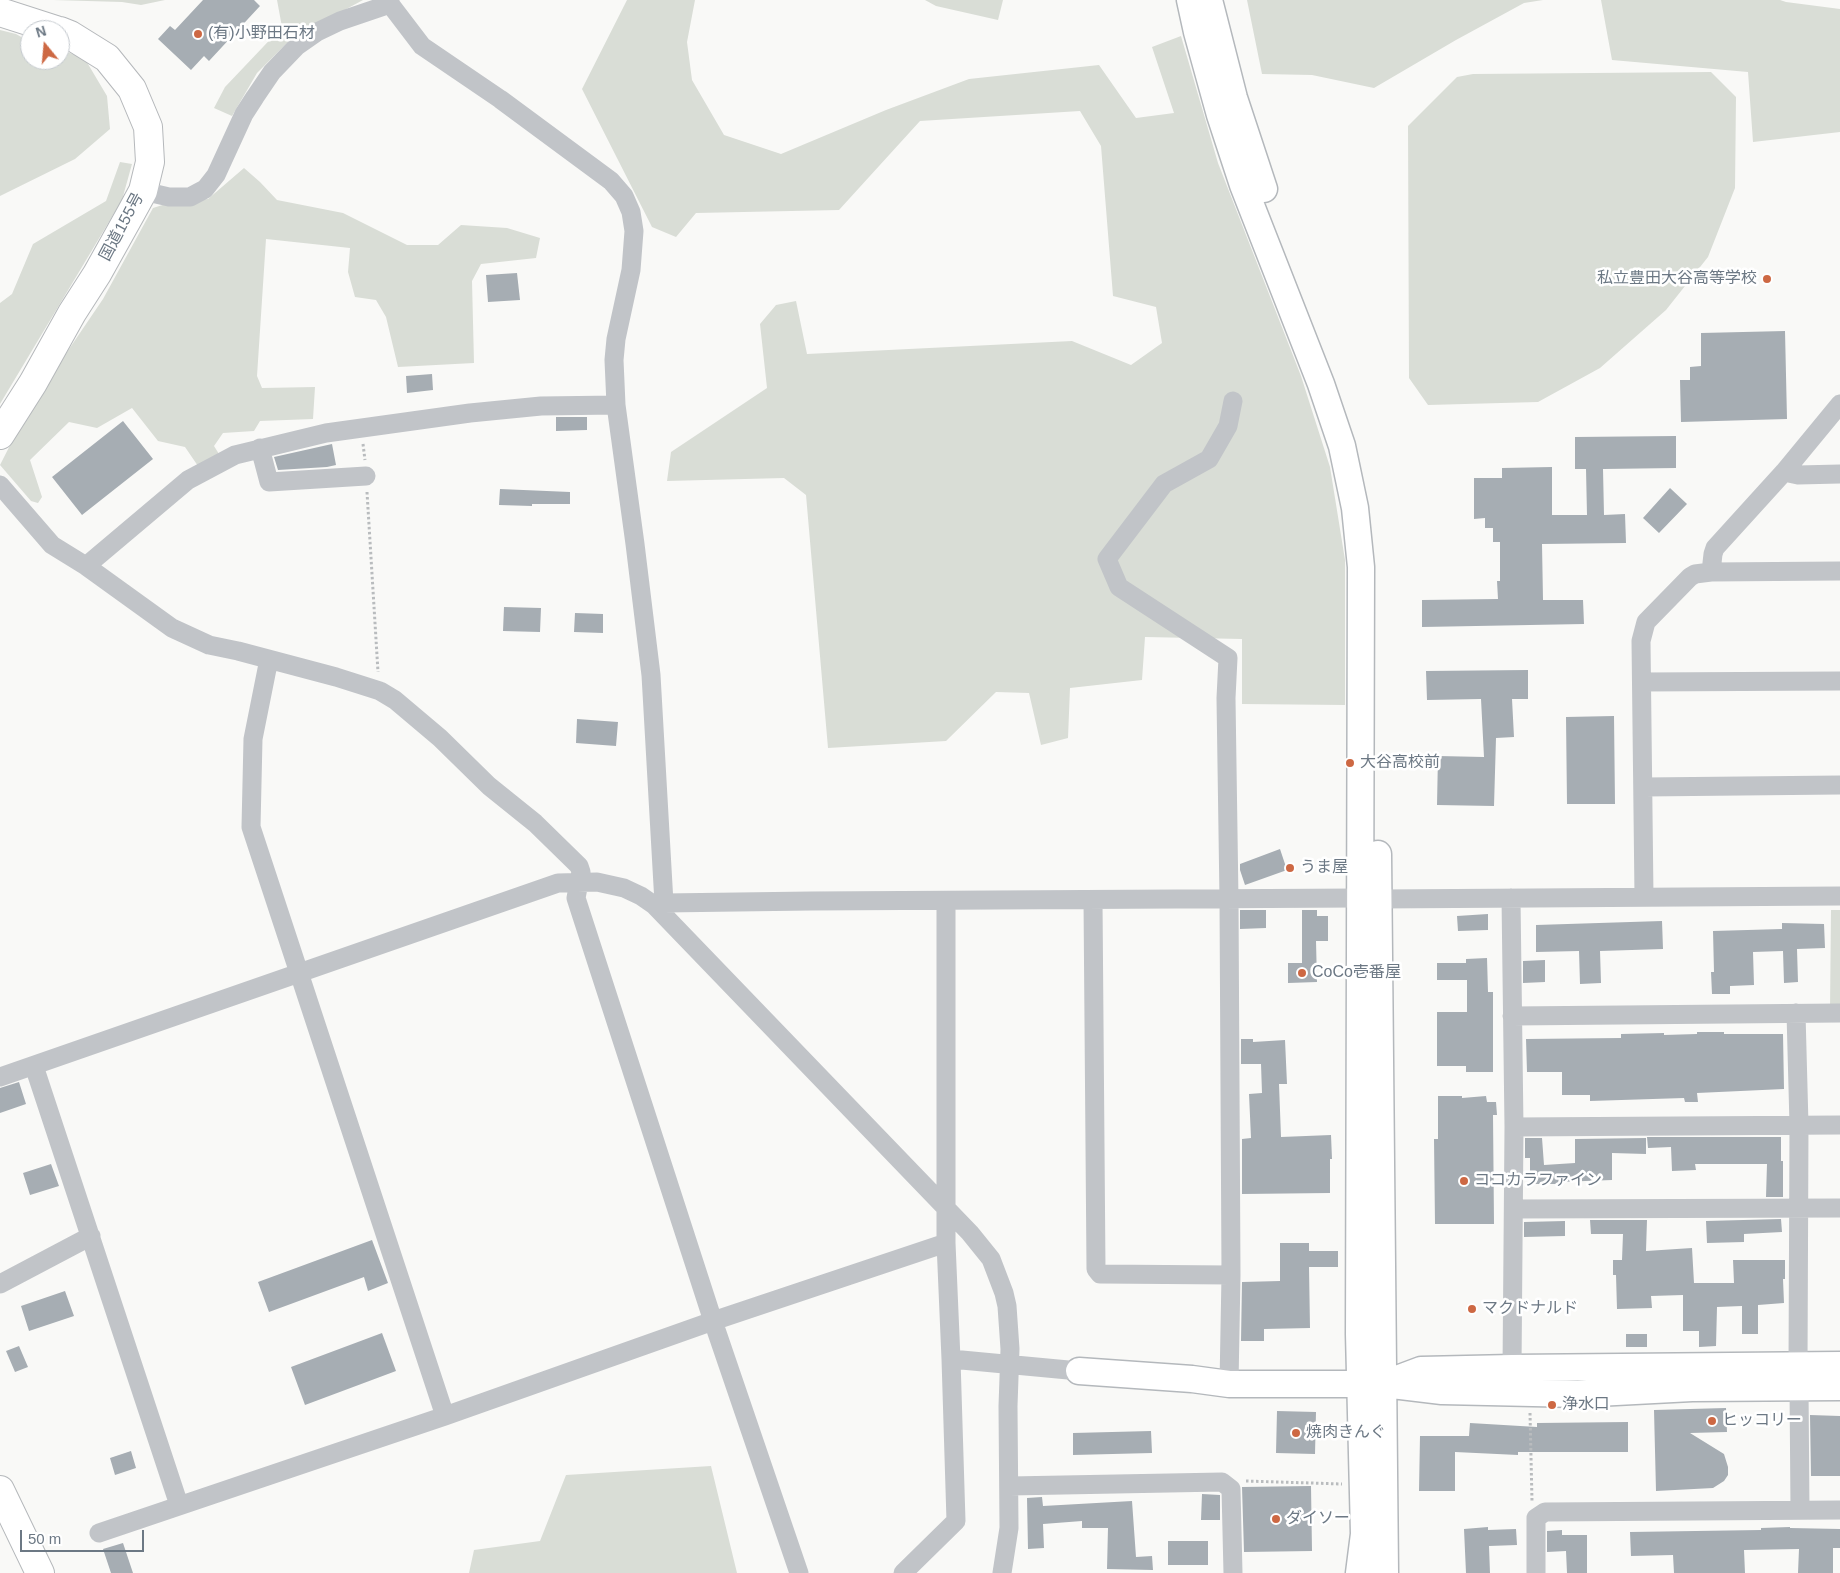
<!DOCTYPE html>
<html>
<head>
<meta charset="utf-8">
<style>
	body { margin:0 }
	#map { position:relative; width:1840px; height:1573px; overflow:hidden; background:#f9f9f7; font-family:Arial,sans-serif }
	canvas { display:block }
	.north { position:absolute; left:20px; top:20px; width:50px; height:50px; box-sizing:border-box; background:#fff; border:1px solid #c4c9ce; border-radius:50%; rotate:343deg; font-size:14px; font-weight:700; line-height:20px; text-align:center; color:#6c7884 }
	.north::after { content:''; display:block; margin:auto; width:18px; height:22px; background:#cd6843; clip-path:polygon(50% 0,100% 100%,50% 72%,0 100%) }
	.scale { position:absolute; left:20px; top:1530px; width:124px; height:22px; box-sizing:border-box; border:2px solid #6c7884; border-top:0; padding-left:6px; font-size:15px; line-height:18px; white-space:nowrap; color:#6c7884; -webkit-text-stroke:4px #fff; paint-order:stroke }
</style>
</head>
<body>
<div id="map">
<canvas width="1840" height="1573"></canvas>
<div class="north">N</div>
<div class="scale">50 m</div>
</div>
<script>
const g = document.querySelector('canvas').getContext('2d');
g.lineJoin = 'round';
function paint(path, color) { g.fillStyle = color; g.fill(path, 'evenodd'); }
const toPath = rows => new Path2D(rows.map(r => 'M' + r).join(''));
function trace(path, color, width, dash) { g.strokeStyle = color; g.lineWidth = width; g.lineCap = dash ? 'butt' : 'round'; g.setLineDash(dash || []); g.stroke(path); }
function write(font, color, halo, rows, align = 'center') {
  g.font = font + ' Arial,"Noto Sans JP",sans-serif'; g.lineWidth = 5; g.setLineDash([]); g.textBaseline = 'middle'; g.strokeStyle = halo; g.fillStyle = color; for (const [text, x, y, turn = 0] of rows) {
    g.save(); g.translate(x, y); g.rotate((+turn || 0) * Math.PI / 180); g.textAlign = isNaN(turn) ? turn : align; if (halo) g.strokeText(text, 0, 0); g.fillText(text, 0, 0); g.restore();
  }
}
const green = toPath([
	[53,0,165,0,141,5,122,2],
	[277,0,363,0,291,39,257,73,232,116,214,108,225,87,282,27],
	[627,0,695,0,687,42,692,80,724,135,781,154,886,110,969,79,1099,65,1136,118,1174,113,1152,47,1181,36,1218,163,1301,376,1330,467,1345,560,1345,705,1242,704,1242,639,1145,637,1142,680,1070,688,1068,738,1041,745,1029,693,996,692,946,741,828,748,806,495,784,478,667,481,671,452,767,388,760,324,776,305,796,301,807,354,1072,341,1131,365,1162,343,1156,307,1113,296,1101,146,1080,111,920,121,839,210,696,213,676,237,652,227,582,89],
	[925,0,1003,0,998,20,936,6],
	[1247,0,1543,0,1524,3,1456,40,1374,88,1312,75,1262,74],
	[1601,0,1780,0,1786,2,1840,9,1840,132,1753,142,1748,72,1612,60],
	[0,30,16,34,30,42,30,60,60,60,60,49,85,59,107,96,110,129,75,159,0,196],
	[1711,72,1736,97,1735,188,1708,257,1666,310,1600,368,1538,402,1428,405,1409,378,1408,126,1457,77,1473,74],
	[120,162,132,164,122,200,0,404,0,303,12,294,33,244,106,201],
	[244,168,260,182,277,200,343,213,407,245,438,245,461,225,507,228,540,238,536,258,481,264,472,281,474,363,398,367,386,317,376,300,355,297,348,272,350,248,266,239,257,376,262,388,315,387,313,419,260,421,254,431,223,433,214,446,219,454,198,466,185,447,158,441,132,408,97,428,69,422,30,460,42,497,38,503,31,501,0,465,29,408,103,299,153,208,175,201,208,199],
	[1831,910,1840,910,1840,1009,1830,1009],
	[711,1466,737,1573,469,1573,474,1550,540,1541,566,1475]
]);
const building = toPath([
	[203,0,254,0,260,6,209,61,204,56,191,70,158,39,170,26,175,30],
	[517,273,520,300,488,302,486,275],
	[1785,331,1787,419,1681,422,1680,380,1690,380,1690,367,1701,366,1701,333],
	[432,374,433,390,407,393,406,376],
	[556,417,587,417,587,430,556,431],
	[123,421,153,459,82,515,52,477],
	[1676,436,1676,468,1603,469,1604,515,1625,514,1626,543,1542,544,1543,600,1583,600,1584,624,1422,627,1422,600,1498,599,1497,581,1500,581,1500,542,1493,542,1493,528,1485,528,1485,518,1474,519,1474,478,1502,478,1502,468,1552,467,1552,515,1587,515,1586,469,1575,469,1575,437],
	[332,444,336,465,327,467,278,470,274,457],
	[1670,488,1687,504,1659,533,1643,518],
	[500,489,570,492,570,504,532,504,532,506,499,505],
	[504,607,541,608,540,632,503,631],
	[575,613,603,614,603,633,574,632],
	[1528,670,1528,699,1512,699,1514,737,1496,738,1494,806,1437,805,1438,756,1484,757,1481,699,1427,700,1426,671],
	[1614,716,1615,804,1567,804,1566,717],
	[577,719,618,722,616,746,576,743],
	[1280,849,1287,870,1245,885,1240,870,1240,864],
	[1240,910,1266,910,1266,928,1240,929],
	[1302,910,1317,910,1317,916,1328,916,1328,941,1316,941,1317,982,1288,983,1288,963,1302,963],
	[1488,914,1488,930,1458,931,1457,916],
	[1662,921,1663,949,1600,951,1601,983,1580,984,1579,951,1536,952,1536,925],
	[1782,923,1824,924,1825,948,1797,949,1798,982,1784,983,1783,951,1753,952,1754,985,1730,986,1730,994,1712,994,1711,972,1714,972,1713,931,1782,929],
	[1487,958,1488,992,1493,992,1493,1072,1466,1072,1466,1066,1437,1066,1437,1012,1467,1012,1467,980,1437,980,1437,963,1466,963,1466,959],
	[1545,960,1545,982,1523,983,1523,961],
	[1697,1032,1724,1032,1724,1034,1783,1034,1784,1089,1697,1093,1698,1102,1685,1102,1684,1098,1590,1101,1590,1095,1562,1095,1562,1072,1527,1072,1526,1039,1621,1038,1621,1034,1664,1033,1664,1035,1697,1034],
	[1241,1039,1253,1039,1253,1042,1285,1040,1287,1084,1279,1084,1281,1137,1331,1135,1332,1159,1330,1159,1330,1193,1242,1194,1242,1139,1251,1138,1249,1094,1262,1093,1261,1064,1241,1064],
	[19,1082,26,1104,0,1113,0,1088],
	[1438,1096,1462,1096,1462,1098,1486,1096,1487,1102,1496,1102,1497,1115,1493,1115,1494,1224,1435,1224,1434,1139,1438,1139],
	[1647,1137,1781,1137,1781,1161,1783,1161,1783,1197,1766,1197,1767,1164,1695,1164,1696,1170,1672,1171,1671,1147,1648,1148],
	[1525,1138,1542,1138,1544,1165,1575,1163,1575,1139,1646,1138,1646,1154,1612,1153,1612,1180,1559,1182,1559,1184,1530,1184,1530,1158,1525,1158],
	[51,1164,59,1186,30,1195,23,1173],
	[1781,1219,1782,1232,1744,1234,1744,1242,1707,1243,1706,1221],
	[1590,1220,1647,1220,1646,1251,1692,1248,1694,1283,1734,1283,1733,1260,1785,1260,1785,1279,1783,1279,1784,1303,1758,1305,1758,1334,1742,1334,1742,1306,1717,1307,1716,1346,1699,1347,1699,1331,1683,1331,1683,1295,1651,1296,1652,1308,1617,1309,1616,1275,1613,1275,1613,1260,1622,1260,1623,1234,1591,1234],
	[1565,1221,1565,1236,1524,1237,1524,1222],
	[372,1240,388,1283,368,1291,364,1277,269,1312,258,1282],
	[1280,1243,1309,1243,1309,1251,1338,1251,1338,1267,1309,1267,1310,1328,1264,1329,1264,1341,1241,1341,1242,1282,1280,1281],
	[65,1291,74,1316,29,1331,21,1306],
	[382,1333,396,1371,305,1405,291,1367],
	[1626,1334,1647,1334,1647,1347,1626,1347],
	[19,1346,28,1367,15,1372,6,1351],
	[1726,1408,1727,1432,1690,1433,1724,1454,1728,1467,1728,1475,1724,1481,1713,1488,1656,1491,1654,1410],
	[1277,1411,1316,1412,1315,1454,1276,1453],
	[1810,1415,1840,1416,1840,1476,1811,1476],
	[1628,1422,1628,1452,1518,1452,1518,1455,1455,1452,1455,1491,1419,1491,1420,1436,1469,1436,1470,1423,1537,1427,1537,1423],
	[1151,1431,1152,1453,1073,1455,1073,1433],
	[131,1451,136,1468,115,1475,110,1458],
	[1311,1486,1312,1551,1244,1552,1242,1487],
	[1202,1494,1220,1495,1220,1520,1201,1520],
	[1042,1497,1043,1506,1132,1501,1136,1557,1152,1556,1153,1570,1107,1569,1108,1528,1082,1528,1082,1521,1043,1524,1044,1548,1028,1549,1027,1498],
	[1488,1527,1488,1530,1516,1529,1517,1545,1489,1546,1490,1573,1466,1573,1464,1529],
	[1790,1527,1790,1528,1840,1529,1840,1548,1833,1548,1833,1573,1798,1573,1799,1549,1744,1550,1745,1573,1674,1573,1673,1555,1631,1556,1630,1532,1761,1530,1761,1528],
	[1562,1530,1562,1535,1587,1535,1587,1573,1567,1573,1566,1551,1547,1552,1547,1531],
	[1168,1541,1208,1541,1208,1565,1168,1565],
	[123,1543,133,1573,111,1573,103,1549]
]);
const path = toPath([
	[363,444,365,460],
	[367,492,378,672],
	[1530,1413,1532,1501],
	[1246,1481,1342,1484]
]);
const street = toPath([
	[390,0,390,4,422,46,500,99,611,181,624,196,631,212,634,231,631,270,616,339,614,360,616,405,635,544,651,675,664,903],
	[143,191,169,197,190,197,205,189,216,175,244,114,255,97,272,72,297,46,317,32,340,21,390,4],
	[260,448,269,482,366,476],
	[1784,472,1798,475,1840,474],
	[0,485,52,545,86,566,172,628,209,645,238,651,336,677,380,691,395,700,440,738,489,786,535,823,579,866,581,872,576,898,713,1321,799,1573],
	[86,566,188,480,235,455,326,433,470,413,541,406,616,405],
	[1711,572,1713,554,1715,548,1784,472,1840,404],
	[269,659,253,739,251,827,445,1416],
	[1642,682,1840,681],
	[1644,787,1840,785],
	[1644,897,1641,641,1646,622,1690,577,1695,574,1711,572,1840,571],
	[1511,898,1514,1127,1512,1368],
	[1378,899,1840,896],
	[1093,900,1096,1269,1100,1274,1231,1275],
	[654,905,664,903,811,901,1359,898],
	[1796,1013,1799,1125,1798,1366],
	[1512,1016,1840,1013],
	[34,1066,179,1505],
	[0,1077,558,883,597,882,624,888,641,896,654,905,970,1233,991,1259,1004,1293,1007,1306,1010,1349,1008,1406,1009,1528,1002,1573],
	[1514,1127,1840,1125],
	[1514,1209,1840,1208],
	[0,1284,91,1236],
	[951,1359,1079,1371],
	[1229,1384,1231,1275,1229,899,1226,698,1228,658,1119,587,1107,559,1164,484,1209,459,1228,426,1233,401],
	[1799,1387,1800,1510],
	[1010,1486,1222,1482,1231,1489,1233,1573],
	[99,1533,445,1416,713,1321,946,1243],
	[903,1573,956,1521,951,1359,946,1243,946,901],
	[1536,1573,1536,1518,1545,1512,1840,1510]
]);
const secondary = toPath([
	[1190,0,1197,32,1220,115,1243,185,1321,384,1342,446,1355,508,1361,567,1359,1334,1364,1534,1359,1573],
	[1209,0,1234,98,1264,189],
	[1378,854,1385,1573],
	[1079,1371,1192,1379,1229,1384,1384,1384,1442,1391,1578,1394,1692,1388,1840,1387],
	[1389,1382,1421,1370,1512,1368,1840,1365]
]);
const highway = toPath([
	[0,12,56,30],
	[0,435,33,383,72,313,97,274,131,213,143,191,150,162,148,127,132,89,107,58,70,35,60,31],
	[0,1490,40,1573]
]);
const markers = [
	[198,34,5,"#cd6843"],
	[1767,279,5,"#cd6843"],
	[1350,763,5,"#cd6843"],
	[1290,868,5,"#cd6843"],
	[1302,973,5,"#cd6843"],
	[1464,1181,5,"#cd6843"],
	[1472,1309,5,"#cd6843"],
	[1552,1405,5,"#cd6843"],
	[1712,1421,5,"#cd6843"],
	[1296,1433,5,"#cd6843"],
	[1276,1519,5,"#cd6843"]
];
const poiNames = [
	["(有)小野田石材",208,34],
	["私立豊田大谷高等学校",1757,279,"right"],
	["大谷高校前",1360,763],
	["うま屋",1300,868],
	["CoCo壱番屋",1312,973],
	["ココカラファイン",1474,1181],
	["マクドナルド",1482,1309],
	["浄水口",1562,1405],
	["ヒッコリー",1722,1421],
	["焼肉きんぐ",1306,1433],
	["ダイソー",1286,1519]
];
const streetNames = [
	["国道155号",122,227,-62]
];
paint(green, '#d9ddd6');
paint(building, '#a6adb3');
trace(secondary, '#b4b8bc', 29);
trace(highway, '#b5b8bb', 30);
trace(path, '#b9bcbe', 3, [2.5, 2.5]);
trace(street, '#c1c4c8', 19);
trace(secondary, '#fff', 26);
trace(highway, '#fff', 28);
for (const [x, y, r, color] of markers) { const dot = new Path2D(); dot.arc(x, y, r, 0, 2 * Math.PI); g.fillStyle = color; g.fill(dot); trace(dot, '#fff', 2); }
write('16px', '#6c7884', '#fff', poiNames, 'left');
write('16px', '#6c7884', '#fff', streetNames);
</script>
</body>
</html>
